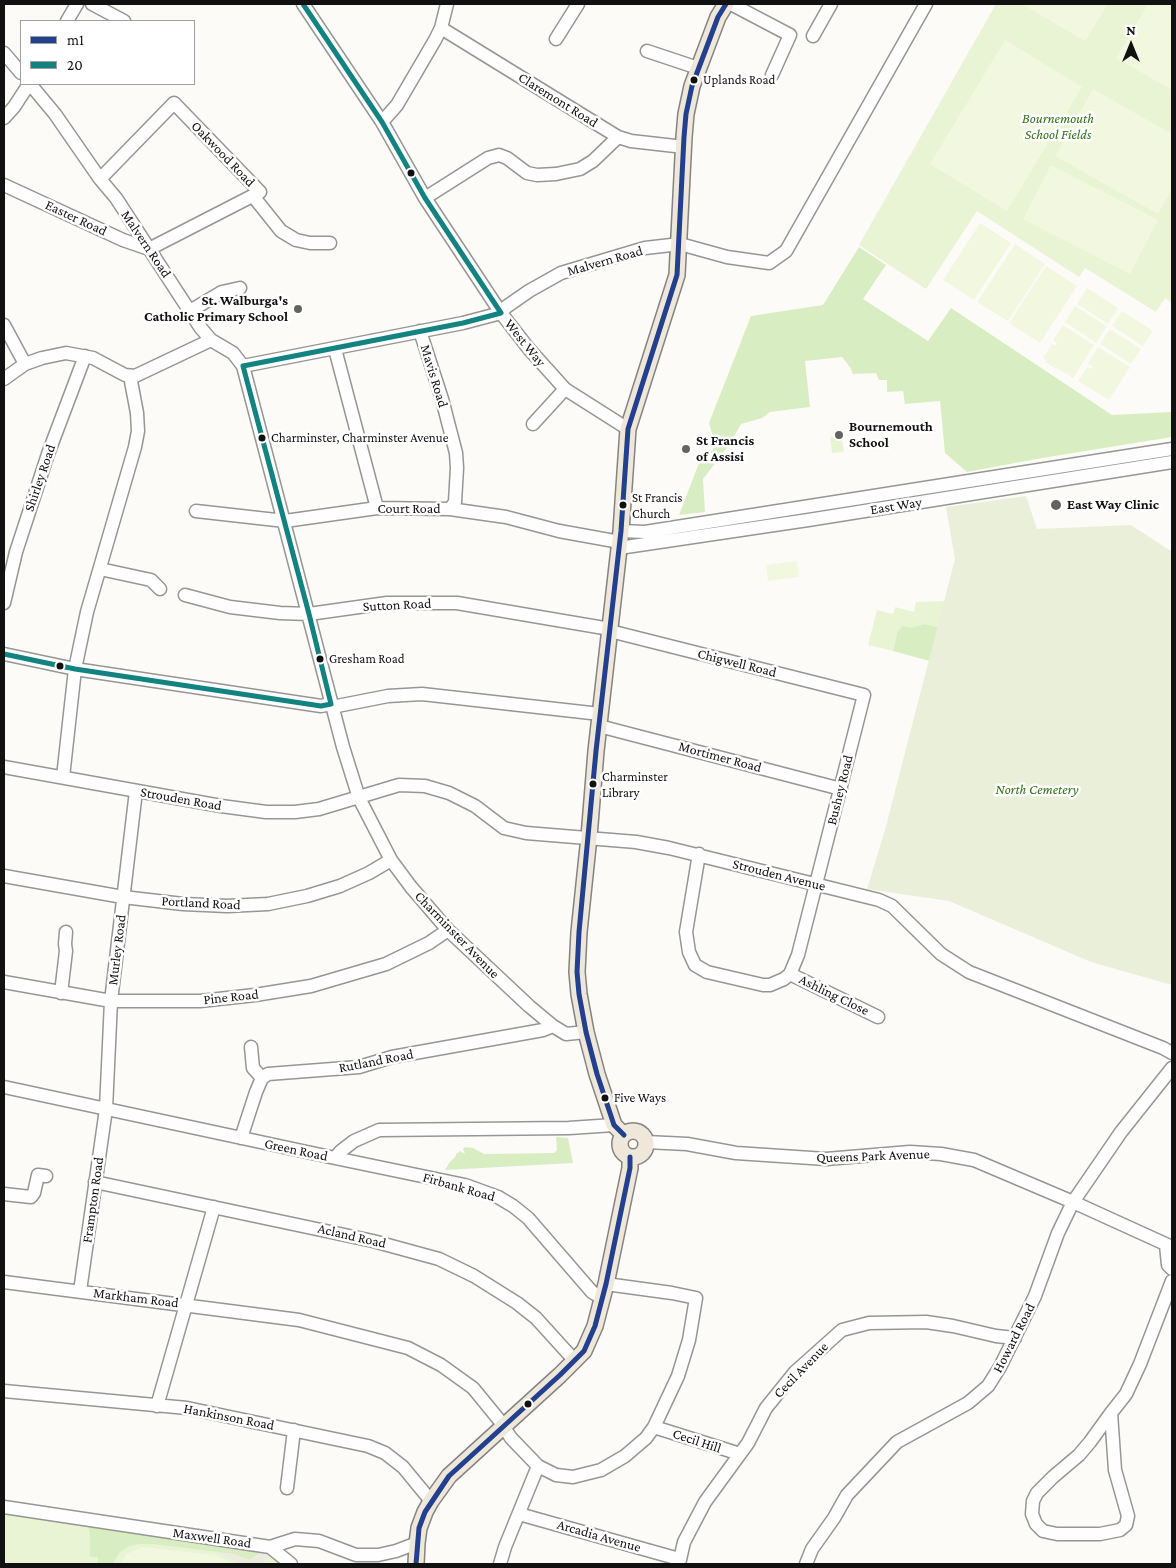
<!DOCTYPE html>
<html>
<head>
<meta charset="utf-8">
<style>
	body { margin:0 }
	#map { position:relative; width:1176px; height:1568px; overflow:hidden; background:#fcfbf7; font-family:"Crimson Pro",serif }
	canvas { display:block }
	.frame { position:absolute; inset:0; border:5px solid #111; pointer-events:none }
	.legend { position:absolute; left:20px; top:20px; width:175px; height:65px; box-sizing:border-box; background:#fff; border:1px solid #a0a0a0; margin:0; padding:6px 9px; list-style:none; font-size:15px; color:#111 }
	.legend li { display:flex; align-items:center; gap:10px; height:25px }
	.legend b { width:25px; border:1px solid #a0a0a0 }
	.north { position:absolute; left:1106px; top:20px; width:50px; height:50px; -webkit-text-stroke:4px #fff; paint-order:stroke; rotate:0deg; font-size:14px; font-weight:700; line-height:20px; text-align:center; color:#111 }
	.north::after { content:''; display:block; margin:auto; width:18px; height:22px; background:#111; clip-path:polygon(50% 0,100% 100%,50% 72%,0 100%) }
</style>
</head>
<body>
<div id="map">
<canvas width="1176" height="1568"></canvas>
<div class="frame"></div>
<ul class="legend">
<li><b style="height:6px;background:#23408f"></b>m1</li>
<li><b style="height:6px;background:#128380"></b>20</li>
</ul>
<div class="north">N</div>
</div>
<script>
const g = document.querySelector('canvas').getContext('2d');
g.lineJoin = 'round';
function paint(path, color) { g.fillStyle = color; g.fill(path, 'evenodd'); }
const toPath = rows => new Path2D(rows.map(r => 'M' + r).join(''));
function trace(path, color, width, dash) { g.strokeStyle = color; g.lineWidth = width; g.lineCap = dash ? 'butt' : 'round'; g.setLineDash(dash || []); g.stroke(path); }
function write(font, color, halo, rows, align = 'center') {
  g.font = font + ' "Crimson Pro",serif'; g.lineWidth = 5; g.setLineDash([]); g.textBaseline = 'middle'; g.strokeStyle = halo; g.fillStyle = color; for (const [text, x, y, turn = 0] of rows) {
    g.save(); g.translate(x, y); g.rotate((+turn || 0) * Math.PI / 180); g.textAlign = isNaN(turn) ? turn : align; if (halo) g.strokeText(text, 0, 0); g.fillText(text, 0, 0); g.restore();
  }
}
const green = toPath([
	[996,4,1172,4,1172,303,1165,298,1156,312,1085,268,1079,277,977,211,926,289,859,245],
	[841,435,844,452,832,453,830,437],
	[945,601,938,627,925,624,897,634,893,651,868,645,877,610,893,614,895,607,914,612,916,602],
	[4,1507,274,1547,289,1564,4,1564]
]);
const forest = toPath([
	[859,247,886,265,863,299,928,341,951,308,1112,415,1172,412,1172,437,1042,458,967,472,945,453,940,401,905,404,903,391,887,392,887,380,879,380,876,373,853,374,850,367,842,357,805,361,810,407,770,412,762,418,741,424,729,445,703,479,705,512,679,515,701,458,713,450,714,440,709,423,751,316,823,305],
	[925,624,938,627,930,661,893,651,897,634,902,626,911,628],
	[556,1137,568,1138,573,1163,445,1170,449,1163,456,1156,456,1154,460,1151,465,1154,463,1149,465,1147,473,1148,484,1154,554,1153,557,1150],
	[87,1519,270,1547,249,1560,234,1554,153,1544,139,1544,129,1546,119,1553,112,1564,98,1564,98,1557,90,1557,90,1535]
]);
const cemetery = toPath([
	[1026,496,1037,529,1131,525,1172,552,1172,985,1091,962,949,901,867,889,885,830,955,559,946,507]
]);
const pitch = toPath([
	[1022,4,1108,4,1085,41],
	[1148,4,1172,4,1172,90,1116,58],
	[1005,40,1082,87,1007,211,930,164],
	[1093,89,1172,134,1172,189,1158,214,1055,156],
	[1051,165,1158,220,1130,274,1023,219],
	[980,223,1011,243,974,300,943,280],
	[1015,244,1045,264,1008,321,977,302],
	[1046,266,1077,286,1040,343,1009,323],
	[1087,288,1118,308,1108,324,1077,304],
	[1075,306,1107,326,1096,343,1065,322],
	[1122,311,1153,331,1143,346,1112,326],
	[1063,325,1094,345,1073,378,1057,368,1056,369,1045,362,1046,360,1043,358,1052,344,1055,346,1057,343,1053,340],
	[1110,329,1141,349,1131,364,1100,344],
	[1098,347,1130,367,1109,400,1078,381,1087,367,1091,369,1093,367,1088,363],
	[797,561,799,577,768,581,766,565],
	[143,1547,214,1555,234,1564,120,1564,127,1554]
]);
const plaza = toPath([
	[270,1547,276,1551,261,1564,240,1564,216,1552,234,1554,249,1560]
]);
const minor = toPath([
	[92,4,124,21],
	[303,4,382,122,425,198,501,313,529,349,565,389,628,429],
	[731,4,790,35,772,75],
	[67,21,77,4],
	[441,28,618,137,631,141,684,147],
	[813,36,831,4],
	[556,39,578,4],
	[647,51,698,68],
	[4,53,21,73],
	[30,84,55,114,100,179,116,198,200,327,211,340,233,353,243,366,343,747,359,798,391,860,411,887,448,930,529,1006,553,1026,566,1034,586,1032],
	[4,118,14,107,29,84],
	[382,122,397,105,435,40,441,28,447,4],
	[4,185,123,240,149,249,260,192,174,103,100,179],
	[253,196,281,231,296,240,310,243,330,243],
	[425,198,488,158,499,155,507,158,527,173,537,175,556,174,580,169,593,161,618,137],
	[190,311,222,292,240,288],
	[4,325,25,364],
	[420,331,442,399,456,453,457,468,455,502,450,509],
	[335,349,377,508],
	[243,366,463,323,501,313,506,307,529,291,561,273,645,248,680,244,727,257,769,263,786,251,926,4],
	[4,379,25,364,42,358,66,353,93,358,125,375,135,376,211,340],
	[533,424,565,389],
	[196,511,285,521,377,508,450,509,506,517,559,531,620,542],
	[621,531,645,532,1172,449],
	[619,548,808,520,1172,462],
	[100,569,151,580,160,589],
	[185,595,230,607,280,613,309,614,387,603,457,603,610,629],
	[4,603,16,552,48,454,85,356],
	[610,631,864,695,798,955,790,974,784,979,770,985,763,985,707,972,695,965,689,952,686,932,699,854],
	[4,654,75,669,321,706,331,704],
	[332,707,388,696,422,694,600,714],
	[599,726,841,789],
	[4,767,221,806,266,812,295,812,319,809,399,785,425,786,449,793,475,806,504,828,526,833,636,842,669,848,879,900,892,906,941,954,969,972,1163,1048,1172,1053],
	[63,777,75,669,87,612,135,447,138,431,137,413,130,376],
	[4,876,123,897,183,904,227,906,268,904,307,896,340,886,369,873,391,860],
	[790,974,878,1017],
	[4,982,111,1001,200,1001,255,995,311,986,386,964,429,943,448,930],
	[61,993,66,951,65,944,66,932],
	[251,1047,253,1068,262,1078],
	[4,1087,335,1158,341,1151,354,1141,379,1130,569,1128,614,1125],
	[241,1138,256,1092,262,1078,268,1074,359,1067,392,1057,543,1030,553,1026],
	[646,1142,687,1144,736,1153,826,1159,910,1152,941,1154,974,1160,1073,1202,1172,1247],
	[335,1158,465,1185,498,1197,513,1206,528,1218,592,1292,602,1298],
	[95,1182,373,1241,439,1259,474,1276,517,1303,536,1318,575,1361],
	[4,1194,31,1197,34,1193,38,1175,46,1176],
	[1166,1245,1168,1265,1172,1269],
	[4,1282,299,1320,408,1348,441,1365,473,1388,500,1421,511,1438,538,1466,556,1475,573,1477,601,1470,625,1456,646,1438,654,1427,678,1376,689,1340,696,1298,672,1293,606,1284],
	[80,1291,106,1109,111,1001,136,791],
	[4,1391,187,1408,368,1446,385,1453,403,1467,431,1501],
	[157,1406,214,1207],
	[1111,1413,1115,1470,1128,1516,1126,1525,1120,1530,1100,1534,1057,1534,1043,1531,1036,1524,1032,1514,1033,1501,1037,1493,1053,1477,1079,1455,1090,1442,1111,1413,1126,1394,1140,1364,1172,1281],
	[654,1427,740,1454],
	[287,1488,294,1430],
	[4,1507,270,1547,295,1539,319,1541,356,1555,378,1555,396,1551,417,1543],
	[519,1514,679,1559],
	[270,1547,291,1564],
	[500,1564,505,1547,538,1466],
	[679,1564,684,1542,705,1502,748,1443,766,1408,795,1372,842,1330,869,1323,926,1322,953,1326,996,1336,1015,1338],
	[806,1564,812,1549,834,1518,847,1495,897,1442,968,1403,988,1386,1000,1367,1035,1296,1058,1233,1073,1202,1121,1132,1172,1068]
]);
const major = toPath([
	'620 1144a13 13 0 1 1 26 0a13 13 0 1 1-26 0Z',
	[624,1135,614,1125,597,1074,586,1032,579,994,577,972,579,932,589,837,596,751,621,531,628,429,677,275,684,137,686,114,692,86,718,17,726,4],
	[416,1564,417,1543,419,1528,425,1512,431,1501,449,1476,560,1375,584,1351,595,1326,606,1284,630,1168,630,1157]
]);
const bus1 = toPath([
	[624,1135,614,1125,597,1074,586,1032,579,994,577,972,579,932,596,751,621,531,628,429,677,275,684,137,686,114,692,86,718,17,726,4],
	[416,1564,419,1528,425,1512,449,1476,560,1375,584,1351,595,1326,606,1284,630,1168,630,1157]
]);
const bus2 = toPath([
	[303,4,382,122,425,198,501,313],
	[243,366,309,614,331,704],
	[243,366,463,323,501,313],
	[4,654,75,669,321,706,331,704]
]);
const markers = [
	[694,80,4.5,"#111"],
	[411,173,4.5,"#111"],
	[298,309,5,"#636362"],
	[839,435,5,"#636362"],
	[262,438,4.5,"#111"],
	[686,449,5,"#636362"],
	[623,505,4.5,"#111"],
	[1056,505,6,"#636362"],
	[320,659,4.5,"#111"],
	[60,666,4.5,"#111"],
	[593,784,4.5,"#111"],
	[605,1098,4.5,"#111"],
	[528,1404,4.5,"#111"]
];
const busNames = [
	["Uplands Road",703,80],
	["Charminster, Charminster Avenue",271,438],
	["St Francis",632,498],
	["Church",632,514],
	["Gresham Road",329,659],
	["Charminster",602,777],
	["Library",602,793],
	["Five Ways",614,1098]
];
const streetNames = [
	["Claremont Road",558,100,32],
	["Oakwood Road",223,154,46],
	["Easter Road",76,218,25],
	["Malvern Road",146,244,56],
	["Malvern Road",605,261,-16],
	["West Way",525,343,51],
	["Mavis Road",434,376,73],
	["Shirley Road",40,478,-71],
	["East Way",896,506,-9],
	["Court Road",409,509],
	["Sutton Road",397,605,-3],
	["Chigwell Road",737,663,14],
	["Mortimer Road",720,757,15],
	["Bushey Road",840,790,-76],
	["Strouden Road",181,799,10],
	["Strouden Avenue",779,875,14],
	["Portland Road",201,903,3],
	["Charminster Avenue",457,935,46],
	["Murley Road",117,950,-83],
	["Ashling Close",834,995,26],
	["Pine Road",231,997,-6],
	["Rutland Road",376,1061,-11],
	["Green Road",296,1150,12],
	["Queens Park Avenue",873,1156,-2],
	["Firbank Road",459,1187,16],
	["Frampton Road",93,1200,-82],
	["Acland Road",352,1236,13],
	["Markham Road",136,1298,7],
	["Howard Road",1014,1338,-63],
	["Cecil Avenue",801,1370,-46],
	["Hankinson Road",229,1417,11],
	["Cecil Hill",697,1441,18],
	["Arcadia Avenue",599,1536,16],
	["Maxwell Road",212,1538,8]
];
const parkNames = [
	["Bournemouth",1058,119],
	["School Fields",1058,135],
	["North Cemetery",1037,790]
];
const poiNames = [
	["St. Walburga's",288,301,"right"],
	["Catholic Primary School",288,317,"right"],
	["Bournemouth",849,427],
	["School",849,443],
	["St Francis",696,441],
	["of Assisi",696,457],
	["East Way Clinic",1067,505]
];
paint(green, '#e8f4d4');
paint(forest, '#d9edc2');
paint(cemetery, '#eaefd9');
paint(pitch, '#f2f8df');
paint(plaza, '#edeae1');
trace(minor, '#979695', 15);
trace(major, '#848482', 18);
trace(minor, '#fffefe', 12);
trace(major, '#eee7da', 15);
trace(bus1, '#23408f', 5);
trace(bus2, '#128380', 5);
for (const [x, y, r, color] of markers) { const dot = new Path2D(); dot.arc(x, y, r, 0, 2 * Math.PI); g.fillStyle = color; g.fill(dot); trace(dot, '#fff', 2); }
write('13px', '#111', '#fff', busNames, 'left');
write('14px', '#111', '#fff', streetNames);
write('italic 14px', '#307118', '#fff', parkNames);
write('bold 14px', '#111', '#fff', poiNames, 'left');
</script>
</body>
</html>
